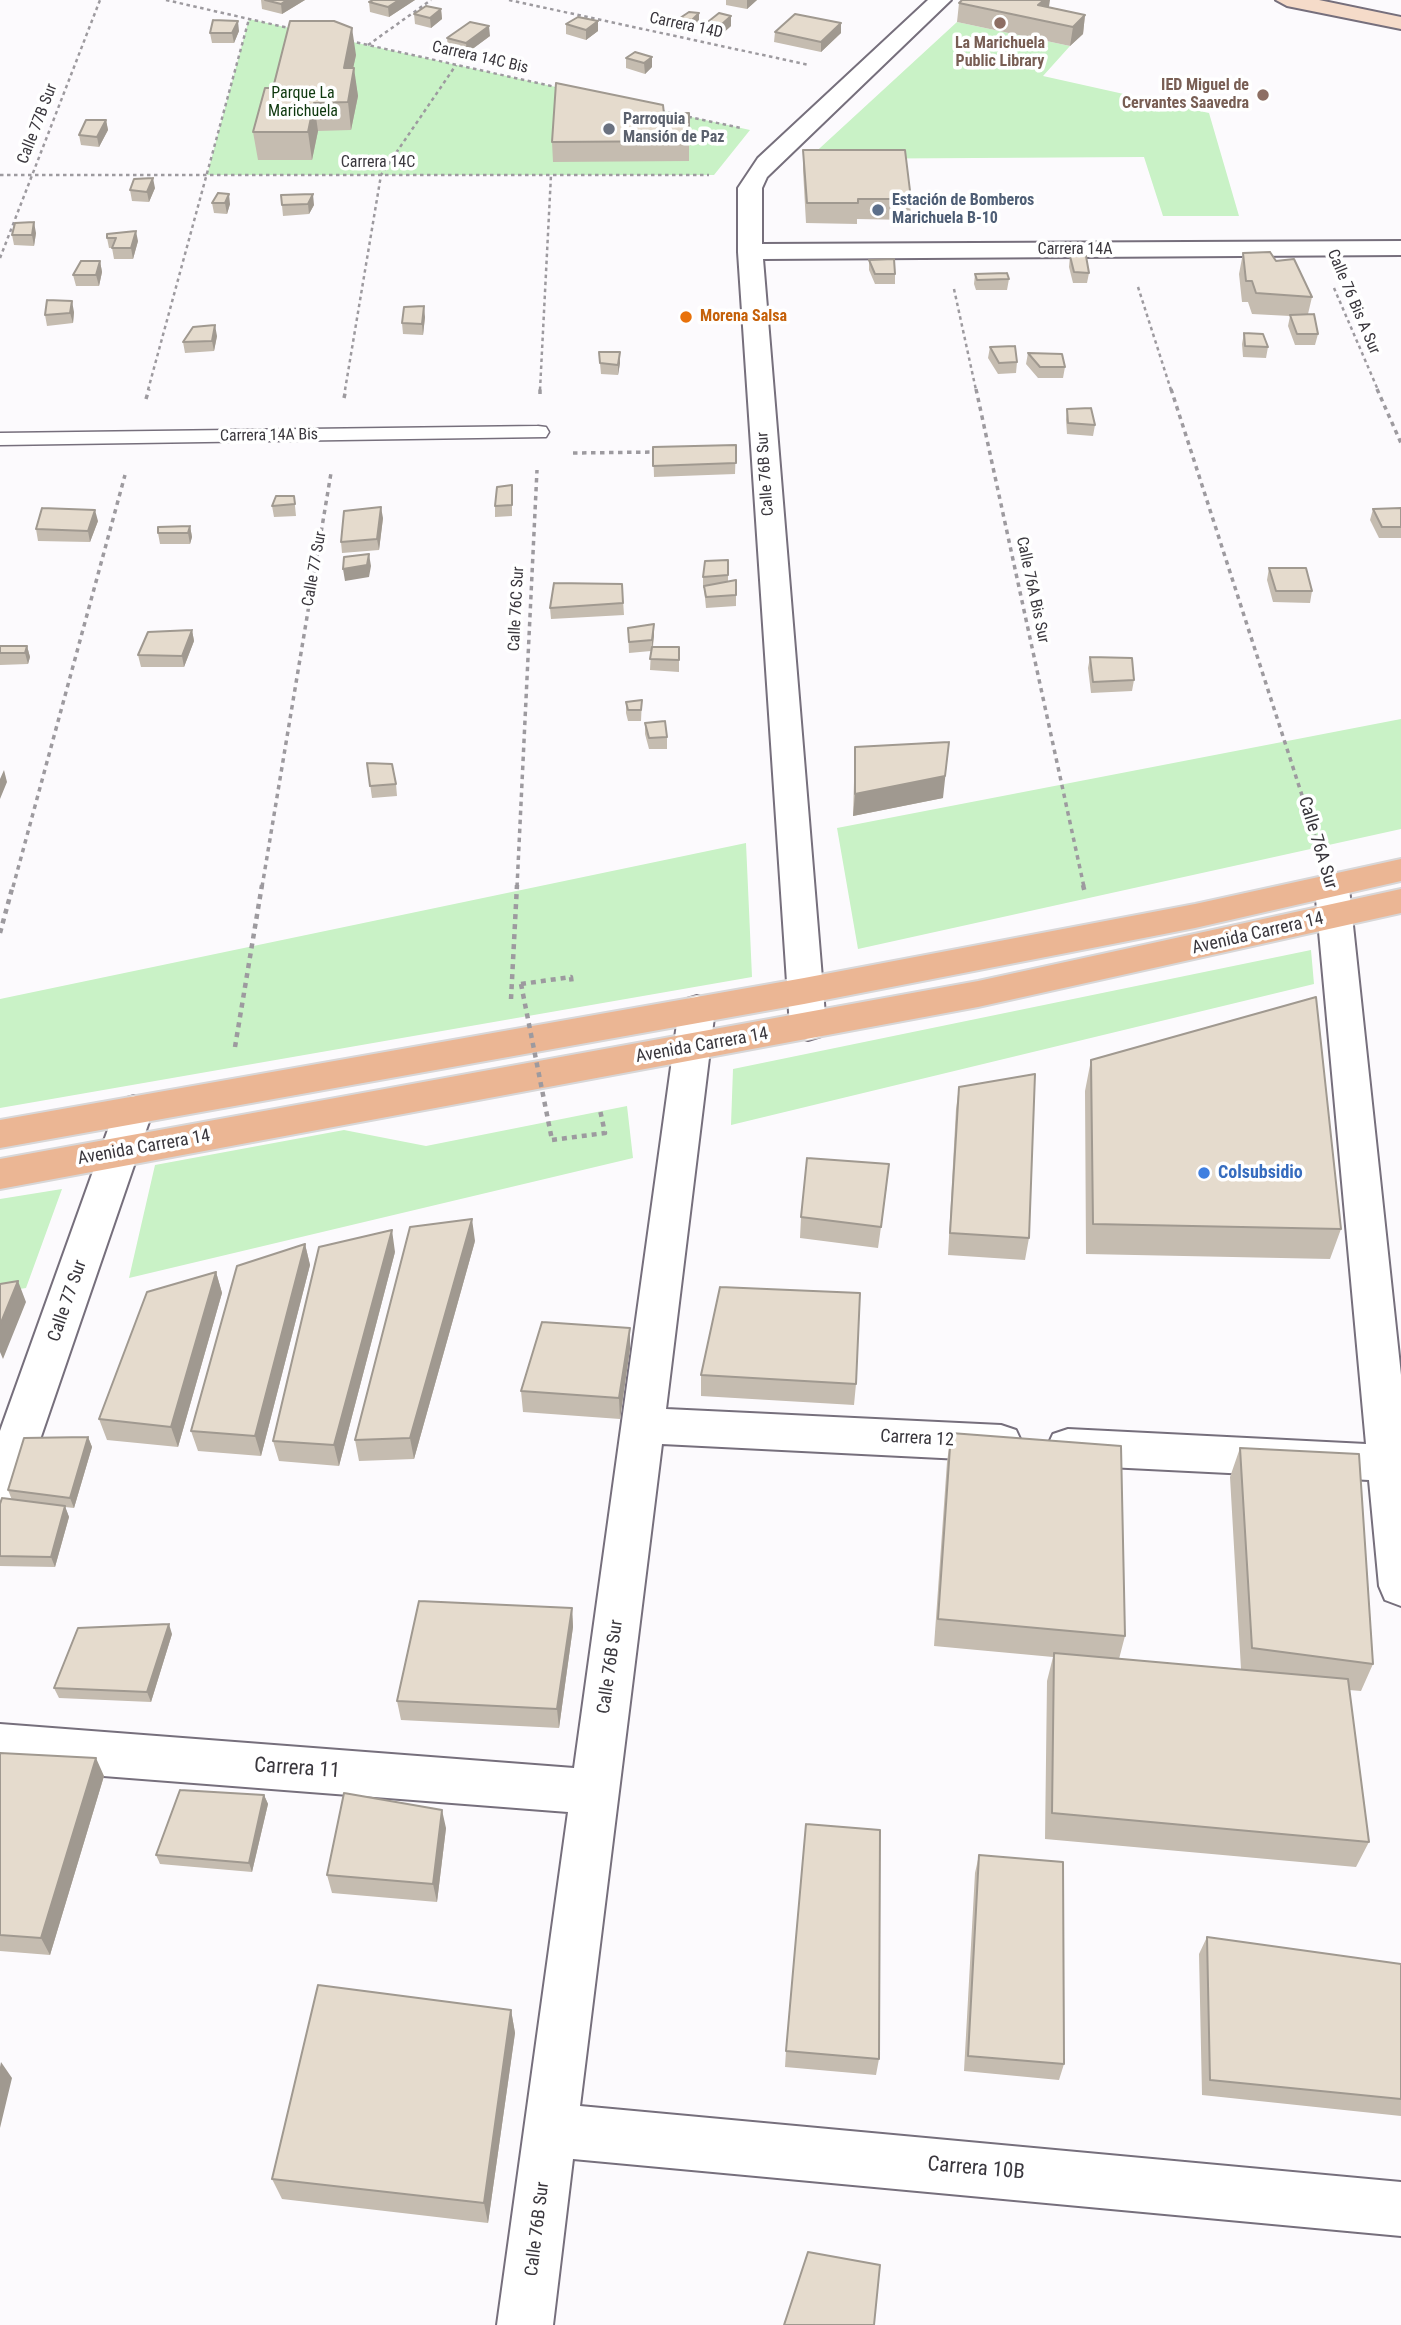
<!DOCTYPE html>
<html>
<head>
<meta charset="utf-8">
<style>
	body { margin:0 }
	canvas { display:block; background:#fcfafd }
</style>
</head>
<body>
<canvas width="1401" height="2325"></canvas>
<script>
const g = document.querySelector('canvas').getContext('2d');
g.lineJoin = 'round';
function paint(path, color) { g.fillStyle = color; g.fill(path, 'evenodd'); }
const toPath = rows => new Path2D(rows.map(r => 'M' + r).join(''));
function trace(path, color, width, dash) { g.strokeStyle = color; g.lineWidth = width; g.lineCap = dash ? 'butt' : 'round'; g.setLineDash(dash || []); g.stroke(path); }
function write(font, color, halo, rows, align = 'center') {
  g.font = font + ' "Roboto Condensed",sans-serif'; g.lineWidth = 7; g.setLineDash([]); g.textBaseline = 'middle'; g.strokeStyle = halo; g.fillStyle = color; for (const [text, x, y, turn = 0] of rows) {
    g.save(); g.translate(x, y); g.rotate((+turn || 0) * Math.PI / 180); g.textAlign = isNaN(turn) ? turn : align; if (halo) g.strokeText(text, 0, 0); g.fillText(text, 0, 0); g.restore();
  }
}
const green = toPath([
	[249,19,750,130,714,175,207,175],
	[957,22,1070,46,1043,76,1209,113,1239,216,1163,216,1144,157,808,159],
	[1401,719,1401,829,858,949,837,828],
	[746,843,752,977,0,1108,0,999],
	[1311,950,1314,984,731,1125,733,1069],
	[627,1106,633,1158,129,1278,155,1165,344,1130,426,1146],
	[62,1189,26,1288,0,1292,0,1199]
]);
const pathFar2 = toPath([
	[166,0,293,29],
	[509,0,809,65],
	[350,41,560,88],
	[368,45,431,0],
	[661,111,741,128],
	[0,175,709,175],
	[0,258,100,0],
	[1138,287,1171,390],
	[1334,288,1378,390],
	[954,289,976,390],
	[148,390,249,19],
	[345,390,381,175,456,65],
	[540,390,551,175]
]);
const pathFar1 = toPath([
	[976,389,1084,887],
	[1171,389,1318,845],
	[1377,389,1401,443],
	[540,394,540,389],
	[344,398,346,389],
	[146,399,149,389],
	[573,453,659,452],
	[13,887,125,475],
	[262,887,331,473],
	[517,887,537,470]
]);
const path = toPath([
	[1083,885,1085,893],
	[0,933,13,885],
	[521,984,571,977,572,985],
	[511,999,517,885],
	[235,1047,262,885],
	[552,1140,605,1133,600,1110]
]);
const lane = toPath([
	[538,426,546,427,549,432,546,437,0,445,0,433,538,426]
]);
const street = toPath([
	[928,0,951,0,767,177,762,188,762,244,1401,241,1401,255,763,259,826,1027,821,1036,808,1040,795,1036,790,1027,738,252,738,188,758,158,928,0],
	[1332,876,1344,880,1349,888,1401,1375,1401,1606,1385,1600,1379,1586,1369,1480,1068,1465,1053,1460,1047,1447,1053,1434,1068,1429,1366,1444,1315,888,1320,880,1332,876],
	[697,996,710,1000,715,1009,666,1409,1001,1425,1016,1430,1022,1443,1016,1456,1001,1461,662,1444,580,2106,1401,2182,1401,2236,573,2159,553,2325,497,2325,568,1812,0,1768,0,1724,574,1768,679,1009,684,1000,697,996],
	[134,1096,147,1100,153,1110,22,1492,15,1505,0,1510,0,1431,115,1110,121,1100,134,1096]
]);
const secondary = toPath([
	[1276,0,1319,0,1401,17,1401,29,1287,6,1276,0]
]);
const primary = toPath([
	[1401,859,1401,881,1195,928,804,1004,0,1148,0,1120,804,978,1195,904,1401,859],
	[1401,889,1401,913,978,1007,0,1189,0,1159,978,981,1401,889]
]);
const pathBridge = toPath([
	[521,984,552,1140]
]);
const wall = toPath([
	[261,0,305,0,282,14,262,9],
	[373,0,415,0,389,17,370,12,369,2],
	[726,0,757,0,747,9,726,5],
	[959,3,1049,7,1085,15,1083,34,1070,46,957,22],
	[441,9,442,19,431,28,415,24,414,14],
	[689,12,699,23,692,30,680,28,680,18],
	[731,16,731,26,722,34,709,30,709,21],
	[841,23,841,33,821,52,774,42,775,32],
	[566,24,598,31,586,40,566,34],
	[239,31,234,43,212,43,210,33],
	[490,36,467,53,448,48,447,38],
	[635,52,652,67,645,74,626,68,626,58],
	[356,55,353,68,358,96,351,130,318,131,312,160,258,160,253,132,273,88],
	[689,113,689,161,553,162,552,142,664,114],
	[106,120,108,130,99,147,81,145,79,135],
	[803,150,911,199,910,220,857,219,857,224,806,223,803,170],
	[155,188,149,202,132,201,130,190],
	[281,195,314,205,309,214,283,216],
	[212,203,230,204,227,214,214,213],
	[36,233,34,246,14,245,12,235],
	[107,234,138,241,133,259,114,259,112,248,109,248,107,238],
	[1243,253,1276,261,1312,297,1308,314,1318,334,1315,345,1295,345,1288,326,1290,316,1252,314,1248,302,1242,302,1239,274],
	[1070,256,1089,273,1087,283,1073,283,1069,267],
	[869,260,895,274,895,284,875,284,869,270],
	[100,261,102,272,99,286,76,286,73,275],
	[975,274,1009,279,1007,290,976,290,974,284],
	[74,312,73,323,47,326,45,315],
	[425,317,423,335,403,334,402,323],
	[1244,333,1268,347,1266,358,1243,357,1242,344],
	[217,336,214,351,185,353,183,342],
	[990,347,1017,362,1016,373,998,374,988,358],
	[599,352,620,352,620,363,618,375,601,374],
	[1028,353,1065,367,1063,378,1038,378,1026,364],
	[1067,409,1095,425,1093,436,1067,434,1066,420],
	[736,445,735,474,654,477,653,447],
	[512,485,512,516,495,517,495,506],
	[294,496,296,516,274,517,272,506],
	[1401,508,1401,538,1379,538,1370,520,1373,509],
	[383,518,379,550,342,553,341,542],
	[98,521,90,542,38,541,36,529],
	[190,526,192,537,190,544,160,544,158,533],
	[728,560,728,582,736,580,736,606,706,608,704,588,703,588,703,577],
	[1269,568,1312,591,1310,603,1273,602,1267,580],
	[622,584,624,615,551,619,550,608],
	[628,628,654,635,653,647,679,647,679,672,650,670,651,651,629,653],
	[192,630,194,641,184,667,141,667,138,655],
	[0,646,27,646,30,657,28,664,0,665],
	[1090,657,1134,680,1132,691,1091,693,1088,668],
	[642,700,641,721,628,721,626,713,626,702],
	[645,723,667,737,667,749,649,749,645,734],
	[855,747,943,798,853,816],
	[367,763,396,784,397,796,372,798],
	[1091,1060,1341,1229,1330,1259,1086,1254,1085,1091],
	[959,1087,1029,1238,1025,1260,948,1255,956,1109],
	[887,1185,878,1248,800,1238,801,1217],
	[475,1241,414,1459,359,1461,355,1440],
	[305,1244,310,1265,261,1456,198,1451,191,1431],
	[395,1252,339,1466,279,1461,273,1441],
	[216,1272,222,1293,178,1447,107,1440,99,1419],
	[630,1349,620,1419,523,1412,521,1391],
	[701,1375,856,1384,854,1405,701,1396],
	[951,1433,1125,1636,1119,1659,1241,1669,1230,1477,1240,1448,1373,1664,1361,1691,1349,1690,1369,1842,1356,1867,1045,1839,1047,1681,1053,1657,934,1646,947,1462],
	[88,1437,92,1447,74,1508,65,1507,69,1517,55,1567,0,1566,0,1504,12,1500,8,1490],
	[572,1608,573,1627,559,1728,401,1720,397,1701],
	[172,1634,151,1702,59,1698,54,1688],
	[0,1753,104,1776,50,1955,0,1951],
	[264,1795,268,1804,252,1872,160,1864,156,1855],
	[446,1828,437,1902,332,1893,327,1875],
	[979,1855,1064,2064,1059,2080,964,2071,975,1873],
	[1207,1937,1401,1964,1401,2116,1202,2095,1199,1954],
	[511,2010,515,2033,488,2223,282,2199,272,2179],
	[786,2051,879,2059,876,2075,785,2067]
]);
const shadedWall = toPath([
	[287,0,305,0,282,14,281,4],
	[399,0,415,0,389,17,388,7],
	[747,0,757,0,747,9],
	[1044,0,1050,0,1048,13,1038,5],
	[441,9,442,19,431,28,430,18],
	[699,13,699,23,692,30,692,20],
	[1085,15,1083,34,1070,46,1073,27],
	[731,16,731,26,722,34,722,24],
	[238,21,239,31,234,43,232,33],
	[598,21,598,31,586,40,586,30],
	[841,23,841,33,821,52,821,42],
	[489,26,490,36,467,53,466,43],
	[352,28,356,55,347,96,344,68],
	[652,57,652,67,645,74,644,63],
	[354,68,358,96,351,130,348,102],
	[314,103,318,131,312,160,308,132],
	[106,120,108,130,99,147,97,137],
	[153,178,155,188,149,202,147,192],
	[229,194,230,204,227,214,225,203],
	[313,194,314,205,309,214,308,204],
	[34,222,36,233,34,246,32,235],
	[136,231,138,241,133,259,131,248],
	[100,261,102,272,99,286,96,275],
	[72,301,74,312,73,323,70,313],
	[424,306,425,317,423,335,422,324],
	[215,325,217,336,214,351,212,341],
	[620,352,620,363,618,375,618,365],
	[381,507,383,518,379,550,377,539],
	[95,510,98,521,90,542,88,531],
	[190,526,192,537,190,544,188,533],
	[369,554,371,566,369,577,345,581,343,569],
	[654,624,654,635,652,651,652,640],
	[192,630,194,641,184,667,182,656],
	[27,646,30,657,28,664,25,653],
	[949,742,943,798,853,816,855,794],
	[4,770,7,782,0,799,0,779],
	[472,1219,475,1241,414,1459,410,1438],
	[392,1230,395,1252,339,1466,334,1445],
	[305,1244,310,1265,261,1456,255,1436],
	[216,1272,222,1293,178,1447,171,1427],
	[18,1281,26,1302,3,1359,0,1352,0,1325],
	[630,1328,630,1349,620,1419,619,1398],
	[88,1437,92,1447,74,1508,70,1498],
	[65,1506,69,1517,55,1567,51,1557],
	[572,1608,573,1627,559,1728,557,1709],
	[169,1624,172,1634,151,1702,147,1692],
	[96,1758,104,1776,50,1955,41,1938],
	[264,1795,268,1804,252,1872,249,1863],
	[442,1810,446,1828,437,1902,433,1884],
	[511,2010,515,2033,488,2223,484,2203],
	[1,2062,12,2078,0,2128,0,2067]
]);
const building = toPath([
	[265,0,287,0,281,4,265,0],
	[373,0,399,0,388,7,369,2,373,0],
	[962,0,1044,0,1038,5,1085,15,1073,27,959,3,962,0],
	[426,6,441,9,430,18,414,14,426,6],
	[689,12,699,13,692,20,680,18,689,12],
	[719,13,731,16,722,24,709,21,719,13],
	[795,14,841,23,821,42,775,32,795,14],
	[578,17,598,21,586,30,566,24,578,17],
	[213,20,238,21,232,33,210,33,213,20],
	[290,21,334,21,352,28,344,68,354,68,348,102,314,103,308,132,253,132,265,88,273,88,290,21],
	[470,22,489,26,466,43,447,38,470,22],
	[635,52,652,57,644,63,626,58,635,52],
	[556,83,663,105,664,114,689,113,689,141,552,142,556,83],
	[86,120,106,120,97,137,79,135,86,120],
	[803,150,905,150,911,199,858,199,858,203,807,203,803,150],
	[153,178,147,192,130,190,134,179,153,178],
	[218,193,229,194,225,203,212,203,218,193],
	[313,194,308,204,282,205,281,195,313,194],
	[34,222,32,235,12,235,15,223,34,222],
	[136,231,131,248,112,248,116,238,107,238,107,234,136,231],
	[1270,252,1276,261,1294,259,1312,297,1256,293,1252,281,1246,281,1243,253,1270,252],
	[1070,256,1086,256,1089,273,1074,272,1070,256],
	[894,259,895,274,875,274,869,260,894,259],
	[81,261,100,261,96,275,73,275,81,261],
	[1007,273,1009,279,977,280,975,274,1007,273],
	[47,300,72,301,70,313,45,315,47,300],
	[424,306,422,324,402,323,404,307,424,306],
	[1314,314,1318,334,1297,334,1290,315,1314,314],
	[215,325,212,341,183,342,193,327,215,325],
	[1244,333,1263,334,1268,347,1245,346,1244,333],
	[1015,346,1017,362,999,363,990,347,1015,346],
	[599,352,620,352,618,365,600,363,599,352],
	[1028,353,1062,354,1065,367,1040,367,1028,353],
	[1091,408,1095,425,1068,423,1067,409,1091,408],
	[736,445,736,463,653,466,653,447,736,445],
	[512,485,512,505,495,506,497,487,512,485],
	[276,496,294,496,295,504,272,506,276,496],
	[381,507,377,539,341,542,344,511,381,507],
	[42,508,95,510,88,531,36,529,42,508],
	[1401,508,1401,527,1382,527,1373,509,1401,508],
	[190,526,188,533,158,533,158,527,190,526],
	[369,554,367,565,343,569,344,557,369,554],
	[728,560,728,575,703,577,705,561,728,560],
	[1269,568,1306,568,1312,591,1276,591,1269,568],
	[736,580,736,595,706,597,704,586,736,580],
	[554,583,622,584,623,603,550,608,554,583],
	[654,624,652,640,629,642,628,628,654,624],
	[192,630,182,656,138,655,148,632,192,630],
	[0,646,27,646,25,653,0,653,0,646],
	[652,647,679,647,679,660,650,659,652,647],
	[1090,657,1132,658,1134,680,1093,682,1090,657],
	[642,700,641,710,628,710,626,702,642,700],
	[665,721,667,737,649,738,645,723,665,721],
	[949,742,945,776,855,794,855,747,949,742],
	[367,763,392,764,396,784,370,786,367,763],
	[1316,997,1341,1229,1093,1224,1091,1060,1316,997],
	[1035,1074,1029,1238,950,1233,959,1087,1035,1074],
	[807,1158,889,1164,881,1227,801,1217,807,1158],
	[472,1219,410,1438,355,1440,410,1227,472,1219],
	[392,1230,334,1445,273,1441,319,1247,392,1230],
	[305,1244,255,1436,191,1431,237,1266,305,1244],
	[216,1272,171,1427,99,1419,147,1292,216,1272],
	[18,1281,0,1325,0,1284,18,1281],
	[720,1287,860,1293,856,1384,701,1375,720,1287],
	[542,1322,630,1328,619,1398,521,1391,542,1322],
	[951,1433,1121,1446,1125,1636,938,1619,951,1433],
	[88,1437,70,1498,8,1490,24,1438,88,1437],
	[1240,1448,1359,1454,1373,1664,1252,1648,1240,1448],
	[2,1498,65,1506,51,1557,0,1556,0,1504,2,1498],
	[419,1601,572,1608,557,1709,397,1701,419,1601],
	[169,1624,147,1692,54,1688,78,1628,169,1624],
	[1054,1653,1348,1679,1369,1842,1052,1813,1054,1653],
	[0,1753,96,1758,41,1938,0,1935,0,1753],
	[180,1790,264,1795,249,1863,156,1855,180,1790],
	[344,1793,442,1810,433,1884,327,1875,344,1793],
	[806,1824,880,1830,879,2059,786,2051,806,1824],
	[979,1855,1063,1862,1064,2064,968,2056,979,1855],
	[1207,1937,1401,1964,1401,2099,1210,2080,1207,1937],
	[318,1985,511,2010,484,2203,272,2179,318,1985],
	[808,2252,880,2265,874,2325,784,2325,808,2252]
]);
const markers = [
	[1000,23,7,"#8d6e63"],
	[1263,95,7,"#8d6e63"],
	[609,129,7,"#6b7280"],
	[878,210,7,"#5c6f8a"],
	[686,317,7,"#e8710a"],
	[1204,1173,7,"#3f7fe0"]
];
const farStreetnames = [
	["Carrera 14D",686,26,12],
	["Carrera 14C Bis",480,58,13],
	["Calle 77B Sur",38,124,-69],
	["Carrera 14C",378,163],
	["Carrera 14A",1075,250],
	["Calle 76 Bis A Sur",1353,302,67],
	["Carrera 14A Bis",269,436,-1],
	["Calle 76B Sur",766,474,-94],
	["Calle 77 Sur",315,569,-80],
	["Calle 76A Bis Sur",1032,590,78],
	["Calle 76C Sur",517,609,-87]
];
const farEducationnames = [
	["La Marichuela",1000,44],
	["Public Library",1000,62],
	["IED Miguel de",1249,86,"right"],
	["Cervantes Saavedra",1249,104,"right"]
];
const farParknames = [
	["Parque La",303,94],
	["Marichuela",303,112]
];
const farWorshipnames = [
	["Parroquia",623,120],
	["Mansión de Paz",623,138]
];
const farServicenames = [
	["Estación de Bomberos",892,201],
	["Marichuela B-10",892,219]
];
const farFoodnames = [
	["Morena Salsa",700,317]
];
const streetNames = [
	["Calle 76A Sur",1317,843,73],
	["Avenida Carrera 14",1258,934,-13],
	["Avenida Carrera 14",702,1046,-10],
	["Avenida Carrera 14",144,1148,-10],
	["Calle 77 Sur",68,1301,-71],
	["Carrera 12",917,1439,3],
	["Calle 76B Sur",611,1667,-82],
	["Calle 76B Sur",538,2229,-83]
];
const shopNames = [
	["Colsubsidio",1218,1173]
];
const nearStreetnames = [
	["Carrera 11",297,1769,4],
	["Carrera 10B",976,2169,5]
];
paint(green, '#c9f2c6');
trace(lane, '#766f7c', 3);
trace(street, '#766f7c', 4);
trace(secondary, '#766f7c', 4);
trace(primary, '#d8d7d8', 4);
trace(pathFar2, '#9d9a9f', 2.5, [3.5, 3.5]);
trace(pathFar1, '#9d9a9f', 3.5, [4.5, 4.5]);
trace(path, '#9d9a9f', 4.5, [5, 5]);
paint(lane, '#fff');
paint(street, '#fff');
paint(secondary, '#f5dbc9');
paint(primary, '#ebb694');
trace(pathBridge, '#9d9a9f', 4.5, [5, 5]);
paint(wall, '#c5bcb0');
paint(shadedWall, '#a09990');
paint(building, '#e5dbcd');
trace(building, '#a09990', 2);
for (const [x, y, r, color] of markers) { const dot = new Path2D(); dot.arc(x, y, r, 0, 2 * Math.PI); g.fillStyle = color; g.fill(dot); trace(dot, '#fff', 2.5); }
write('16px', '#3a373d', '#fff', farStreetnames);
write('bold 16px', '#785e54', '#fff', farEducationnames);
write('16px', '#0e380e', '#fff', farParknames);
write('bold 16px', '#5b616d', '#fff', farWorshipnames, 'left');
write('bold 16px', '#4e5e75', '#fff', farServicenames, 'left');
write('bold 16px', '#c56008', '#fff', farFoodnames, 'left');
write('18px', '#3a373d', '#fff', streetNames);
write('bold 18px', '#366cbe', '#fff', shopNames, 'left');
write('21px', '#3a373d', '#fff', nearStreetnames);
</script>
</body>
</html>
